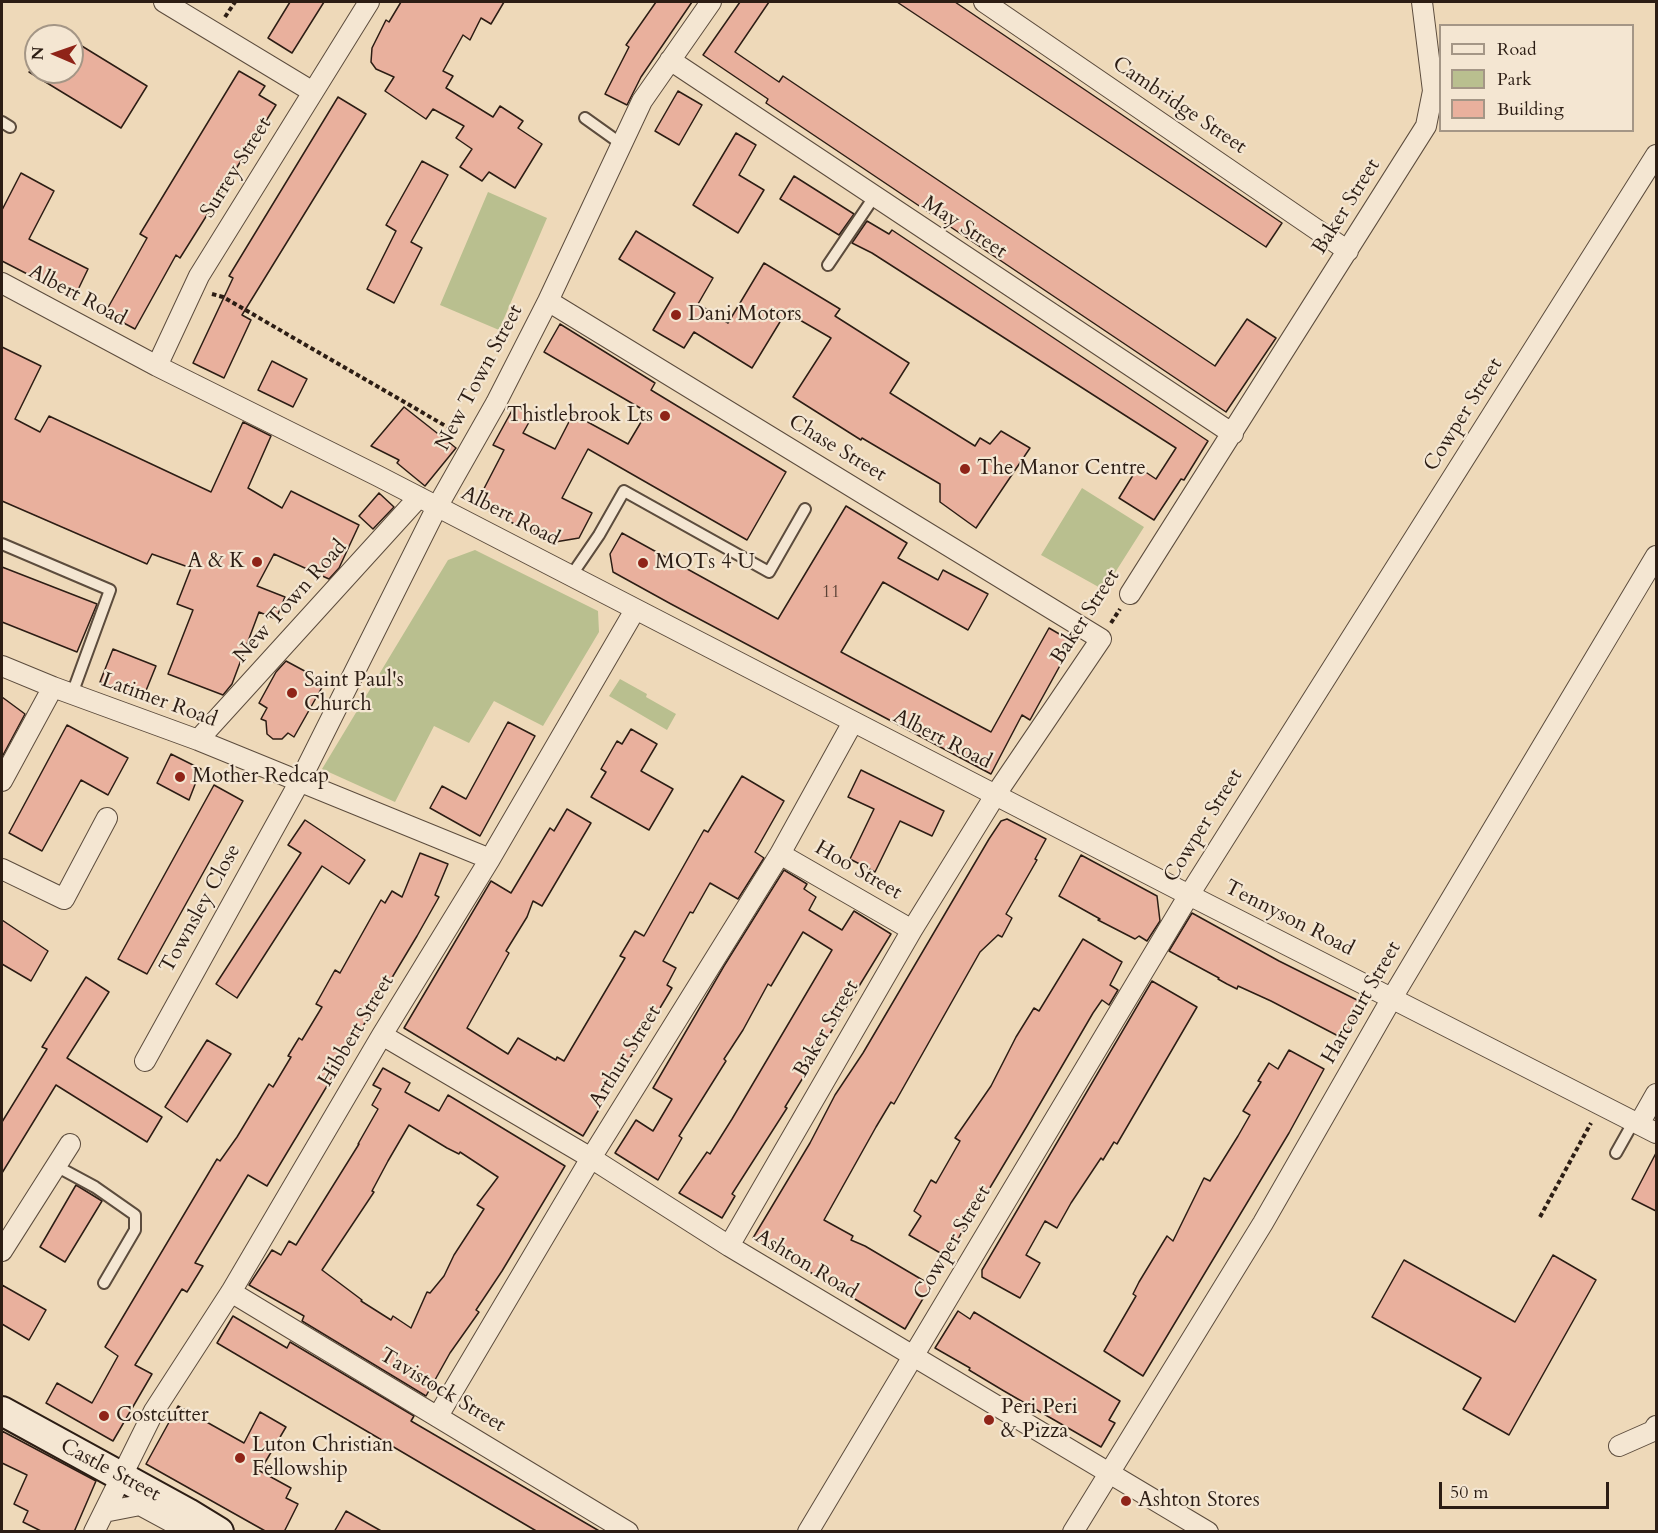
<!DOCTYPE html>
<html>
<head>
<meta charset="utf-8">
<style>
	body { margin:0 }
	#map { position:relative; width:1658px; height:1533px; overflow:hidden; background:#eed9b9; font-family:Cardo,serif }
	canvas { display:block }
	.frame { position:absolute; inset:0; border:3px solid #2c1d14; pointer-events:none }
	.legend { position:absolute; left:1439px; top:24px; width:195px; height:108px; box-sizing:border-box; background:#f4e6d2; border:2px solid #a49686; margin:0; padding:8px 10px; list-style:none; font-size:18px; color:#2c1d14 }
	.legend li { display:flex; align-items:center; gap:12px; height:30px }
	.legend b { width:30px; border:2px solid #a49686 }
	.north { position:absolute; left:24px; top:24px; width:60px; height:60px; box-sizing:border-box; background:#f4e6d2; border:2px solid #a49686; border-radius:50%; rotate:272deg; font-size:16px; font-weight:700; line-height:24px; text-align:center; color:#2c1d14 }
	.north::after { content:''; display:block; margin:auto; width:21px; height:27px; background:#8f2418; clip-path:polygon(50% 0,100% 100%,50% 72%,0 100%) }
	.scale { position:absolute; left:1439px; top:1482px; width:170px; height:27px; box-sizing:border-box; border:3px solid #2c1d14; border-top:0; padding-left:8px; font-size:18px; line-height:21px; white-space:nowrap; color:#2c1d14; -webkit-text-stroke:4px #f4e6d2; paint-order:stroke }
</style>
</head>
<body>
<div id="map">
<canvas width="1658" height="1533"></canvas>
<div class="frame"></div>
<ul class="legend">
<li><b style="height:8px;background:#f4e6d2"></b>Road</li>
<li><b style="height:16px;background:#b9bf8f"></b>Park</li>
<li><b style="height:16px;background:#e9b09d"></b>Building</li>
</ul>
<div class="north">N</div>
<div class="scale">50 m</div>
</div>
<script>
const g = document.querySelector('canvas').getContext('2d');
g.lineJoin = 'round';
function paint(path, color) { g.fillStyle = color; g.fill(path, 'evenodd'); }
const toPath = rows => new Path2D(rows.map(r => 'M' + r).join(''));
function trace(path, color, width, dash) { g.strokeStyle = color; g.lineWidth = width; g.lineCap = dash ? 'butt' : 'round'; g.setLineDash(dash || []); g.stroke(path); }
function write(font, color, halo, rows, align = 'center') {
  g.font = font + ' Cardo,serif'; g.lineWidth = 4.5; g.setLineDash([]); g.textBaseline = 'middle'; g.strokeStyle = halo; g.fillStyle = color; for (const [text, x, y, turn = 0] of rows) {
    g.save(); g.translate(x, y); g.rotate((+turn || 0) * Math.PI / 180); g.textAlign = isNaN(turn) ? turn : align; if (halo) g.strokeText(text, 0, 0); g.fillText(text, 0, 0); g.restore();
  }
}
const green = toPath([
	[488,192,547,218,499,330,440,305],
	[1082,488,1144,527,1104,590,1041,555],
	[475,550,598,611,599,632,543,726,494,701,469,743,434,726,395,802,322,769,448,560],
	[620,679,647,694,646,697,676,714,667,730,609,696]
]);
const building = toPath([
	[290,2,324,2,292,53,268,38,290,2],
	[401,2,504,2,491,24,481,18,470,40,463,35,443,71,453,76,446,88,493,117,500,106,523,121,518,128,542,144,515,188,489,172,482,181,460,167,472,149,456,138,464,126,433,109,426,119,385,91,394,77,376,69,371,62,372,48,386,20,389,22,401,2],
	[656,2,692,2,641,77,627,105,605,94,629,47,626,45,656,2],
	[740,2,769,2,735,52,779,82,783,76,1215,366,1247,319,1276,338,1226,412,766,103,768,99,703,55,740,2],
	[897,2,955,2,1282,223,1266,247,897,2],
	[72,40,147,86,121,128,29,72,72,72,72,40],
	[239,71,265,86,259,95,276,105,180,258,176,255,135,329,105,313,147,238,140,234,239,71],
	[678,91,702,105,679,145,655,131,678,91],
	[338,97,366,114,242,315,251,320,224,378,193,363,233,278,229,276,338,97],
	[736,133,756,145,739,175,764,190,738,233,693,205,736,133],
	[422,161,448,175,411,242,422,248,394,303,367,289,396,231,386,225,422,161],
	[21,173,54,191,29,239,88,269,74,298,2,261,2,210,21,173],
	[794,176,854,214,839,235,780,199,794,176],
	[867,221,889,234,892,230,1208,441,1184,480,1181,479,1154,520,1119,498,1138,467,1156,479,1176,448,872,253,852,243,867,221],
	[636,231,713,278,698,304,728,323,764,263,840,309,835,316,909,363,890,393,975,446,980,438,990,444,1001,431,1030,448,976,528,940,502,940,484,862,438,861,440,793,397,831,338,786,312,752,368,694,332,684,348,653,330,675,293,619,259,636,231],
	[560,324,655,383,651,390,786,472,747,540,588,449,562,498,592,513,579,538,555,542,533,530,532,533,476,504,504,450,493,445,515,405,533,415,523,433,555,449,573,414,628,444,647,412,544,352,560,324],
	[2,347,41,366,15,419,40,432,49,416,211,492,243,422,271,436,248,488,282,508,291,491,359,525,339,568,329,579,274,554,257,586,285,597,276,619,259,612,232,684,223,695,168,674,193,610,177,604,191,568,152,554,147,564,2,501,2,347],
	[272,361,307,379,293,407,258,390,272,361],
	[404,407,456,448,425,486,397,463,399,460,371,446,404,407],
	[379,493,394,507,373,529,359,516,379,493],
	[846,506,907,543,898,558,938,580,943,570,988,594,968,630,883,582,841,652,991,732,1049,628,1073,642,1030,720,1022,715,991,774,671,604,613,572,610,554,622,533,778,619,846,506],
	[2,567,97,604,77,652,2,622,2,567],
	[113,649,156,666,143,698,100,682,113,649],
	[286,661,325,682,294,737,288,733,282,739,273,739,267,734,266,721,261,719,267,708,259,703,276,672,286,661],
	[2,697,25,714,2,757,2,697],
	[508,722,535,736,480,836,430,808,442,786,466,799,508,722],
	[67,725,128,758,108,795,81,780,42,851,9,833,67,725],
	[631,729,657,744,641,771,673,789,649,830,591,797,606,772,601,769,617,741,622,744,631,729],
	[171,754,201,769,189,800,157,783,171,754],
	[861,770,944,811,932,836,900,821,875,872,850,859,874,809,848,797,861,770],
	[742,776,784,801,755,852,764,858,738,899,710,883,693,913,690,912,663,961,676,968,667,985,672,988,583,1136,404,1028,491,881,511,893,550,828,554,831,567,809,591,823,542,906,533,901,527,917,506,951,509,953,467,1028,508,1054,518,1038,556,1060,557,1057,564,1061,625,958,620,956,635,931,644,936,704,830,708,832,742,776],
	[214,785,243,801,147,974,118,959,214,785],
	[1007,819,1046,839,1035,859,1037,860,1006,914,1012,918,1002,937,998,935,980,952,894,1104,891,1102,876,1127,824,1220,853,1236,851,1240,865,1246,931,1285,905,1329,753,1238,810,1143,835,1095,863,1053,989,839,1001,821,1007,819],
	[305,820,365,860,349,884,322,866,237,998,216,984,301,853,288,845,305,820],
	[420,853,448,864,435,895,439,897,417,936,267,1186,248,1175,195,1263,203,1266,187,1292,182,1289,135,1365,152,1374,113,1441,46,1403,57,1383,92,1403,118,1356,105,1347,217,1159,220,1161,237,1137,269,1084,273,1087,291,1057,288,1056,299,1038,302,1040,322,1007,316,1004,335,970,340,973,381,900,385,903,392,891,402,897,420,853],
	[1081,855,1157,896,1160,921,1147,941,1139,936,1135,939,1098,920,1100,919,1059,896,1081,855],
	[784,870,807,884,804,889,816,897,809,910,842,930,854,911,891,934,785,1107,787,1108,732,1194,735,1196,722,1218,679,1193,707,1152,710,1154,732,1119,832,950,803,932,771,986,768,984,743,1030,724,1059,726,1061,679,1136,682,1138,658,1180,615,1153,636,1120,653,1131,672,1099,653,1088,724,966,784,870],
	[1192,913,1279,961,1363,1003,1344,1039,1271,1001,1238,986,1237,989,1227,984,1218,979,1219,978,1169,951,1192,913],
	[2,920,48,951,31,981,2,964,2,920],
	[1083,939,1122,962,1110,985,1118,990,1109,1005,1102,1000,1093,1013,1027,1126,976,1211,971,1218,969,1217,949,1258,909,1235,921,1216,914,1211,931,1180,936,1183,960,1141,955,1138,991,1086,1016,1037,1034,1008,1039,1011,1083,939],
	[86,977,109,992,67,1058,162,1117,147,1142,56,1085,2,1173,2,1122,47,1049,42,1047,86,977],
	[1152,981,1197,1007,1117,1144,1114,1142,1103,1160,1101,1158,1071,1203,1057,1228,1045,1221,1026,1255,1040,1263,1020,1298,982,1277,982,1270,1152,981],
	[207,1040,231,1054,187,1122,165,1107,207,1040],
	[1289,1050,1324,1069,1289,1133,1143,1376,1104,1351,1136,1296,1133,1294,1139,1282,1167,1236,1173,1241,1204,1178,1210,1181,1238,1136,1250,1115,1243,1111,1261,1082,1258,1081,1269,1063,1278,1069,1289,1050],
	[383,1068,410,1083,405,1092,439,1111,448,1095,565,1166,502,1271,476,1310,479,1312,450,1353,426,1396,302,1321,304,1316,249,1285,272,1250,281,1255,289,1241,296,1245,359,1144,358,1144,378,1109,372,1105,381,1089,373,1085,383,1068],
	[409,1125,447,1148,459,1154,460,1152,498,1177,477,1205,484,1209,454,1255,444,1276,430,1293,427,1292,411,1328,393,1316,391,1320,361,1301,362,1300,322,1270,374,1192,372,1191,388,1161,409,1125],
	[1656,1153,1656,1211,1632,1199,1656,1153],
	[76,1185,102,1201,65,1262,40,1247,76,1185],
	[1553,1255,1596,1280,1509,1435,1463,1409,1481,1378,1372,1317,1404,1260,1515,1322,1553,1255],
	[2,1285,46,1310,29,1340,2,1324,2,1285],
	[958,1311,970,1319,974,1312,1120,1401,1109,1420,1115,1423,1101,1447,1004,1391,969,1370,970,1368,935,1348,958,1311],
	[233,1316,287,1348,290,1342,414,1416,411,1421,601,1532,538,1532,217,1343,233,1316],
	[178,1406,244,1443,260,1412,286,1427,260,1471,291,1488,286,1498,298,1504,284,1532,267,1532,146,1464,178,1406],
	[2,1431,96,1481,74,1532,43,1532,23,1522,28,1511,14,1504,27,1475,2,1463,2,1431],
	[346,1511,383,1532,334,1532,346,1511]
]);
const path = toPath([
	[225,17,235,2],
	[212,294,223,297,456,432],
	[1111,623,1120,609],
	[1540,1217,1591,1123]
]);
const lane = toPath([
	[585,118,620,143],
	[2,122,10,127],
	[828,265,874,197],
	[2,544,110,590,72,694],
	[571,576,599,535,624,491,769,572,805,509],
	[1616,1153,1634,1121],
	[56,1166,95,1187,135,1215,135,1230,104,1283]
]);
const street = toPath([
	[164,2,313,92],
	[984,2,1348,251],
	[670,60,1233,434],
	[2,283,157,366,378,476,1189,895,1656,1133],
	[548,301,1101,639,996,794,912,930,729,1246],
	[157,366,199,276,369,2],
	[1130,594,1426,126,1433,91,1422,2],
	[2,666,53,687,198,740,490,859],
	[198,740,419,497],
	[2,781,53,687],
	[780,854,912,930],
	[2,869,64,899,107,818],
	[382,1035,591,1158,729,1246,1208,1532],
	[145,1061,300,781,437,507,496,403,548,301,642,101,711,2],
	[1639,1124,1656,1094],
	[2,1251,70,1144],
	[231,1292,628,1532],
	[438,1416,591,1158,780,854,853,722],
	[1619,1446,1653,1431,1656,1426],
	[104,1512,140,1505,190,1532],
	[94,1532,154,1411,231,1292,382,1035,490,859,635,610],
	[808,1532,1189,895,1656,155],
	[1073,1532,1263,1223,1392,998,1656,556]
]);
const secondary = toPath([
	[2,1411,188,1513,219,1532]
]);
const markers = [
	[676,315,6,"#8f2418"],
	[665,416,6,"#8f2418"],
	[965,469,6,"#8f2418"],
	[257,562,6,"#8f2418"],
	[643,563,6,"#8f2418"],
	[292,693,6,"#8f2418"],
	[180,777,6,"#8f2418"],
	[104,1416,6,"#8f2418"],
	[989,1420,6,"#8f2418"],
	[240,1458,6,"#8f2418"],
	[1126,1501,6,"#8f2418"]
];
const numberNames = [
	["11",831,593]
];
const streetNames = [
	["Cambridge Street",1179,106,34],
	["Surrey Street",237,168,-58],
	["Baker Street",1347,207,-58],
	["May Street",964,228,33],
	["Albert Road",77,296,28],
	["New Town Street",480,378,-62],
	["Cowper Street",1464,415,-58],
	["Chase Street",837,449,31],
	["Albert Road",510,517,27],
	["New Town Road",291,602,-48],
	["Baker Street",1086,617,-57],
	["Latimer Road",159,701,20],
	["Albert Road",942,740,27],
	["Cowper Street",1204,826,-58],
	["Hoo Street",858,871,30],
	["Townsley Close",201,909,-61],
	["Tennyson Road",1289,919,27],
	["Harcourt Street",1362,1003,-60],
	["Baker Street",827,1029,-60],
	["Hibbert Street",357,1031,-59],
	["Arthur Street",626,1057,-58],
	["Cowper Street",953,1243,-59],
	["Ashton Road",806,1265,31],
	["Tavistock Street",442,1391,31],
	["Castle Street",110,1471,28]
];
const poiNames = [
	["Dani Motors",688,315],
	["Thistlebrook Lts",653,416,"right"],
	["The Manor Centre",977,469],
	["A & K",245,562,"right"],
	["MOTs 4 U",655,563],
	["Saint Paul's",304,681],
	["Church",304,705],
	["Mother Redcap",192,777],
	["Peri Peri",1001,1408],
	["& Pizza",1001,1432],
	["Costcutter",116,1416],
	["Luton Christian",252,1446],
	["Fellowship",252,1470],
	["Ashton Stores",1138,1501]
];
paint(green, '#b9bf8f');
paint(building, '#e9b09d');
trace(building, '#2c1d14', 1.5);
trace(lane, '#5c4c3d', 14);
trace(street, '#5c4c3d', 22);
trace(secondary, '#2c1d14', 32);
trace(path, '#2c1d14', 4, [4.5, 3]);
trace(lane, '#f4e6d2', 10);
trace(street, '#f4e6d2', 20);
trace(secondary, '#f4e6d2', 28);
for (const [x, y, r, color] of markers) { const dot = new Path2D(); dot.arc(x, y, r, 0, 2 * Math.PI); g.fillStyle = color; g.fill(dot); trace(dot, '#f4e6d2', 2); }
write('18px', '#5b4236', null, numberNames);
write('21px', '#2c1d14', '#f4e6d2', streetNames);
write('21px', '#2c1d14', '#f4e6d2', poiNames, 'left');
</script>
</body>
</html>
